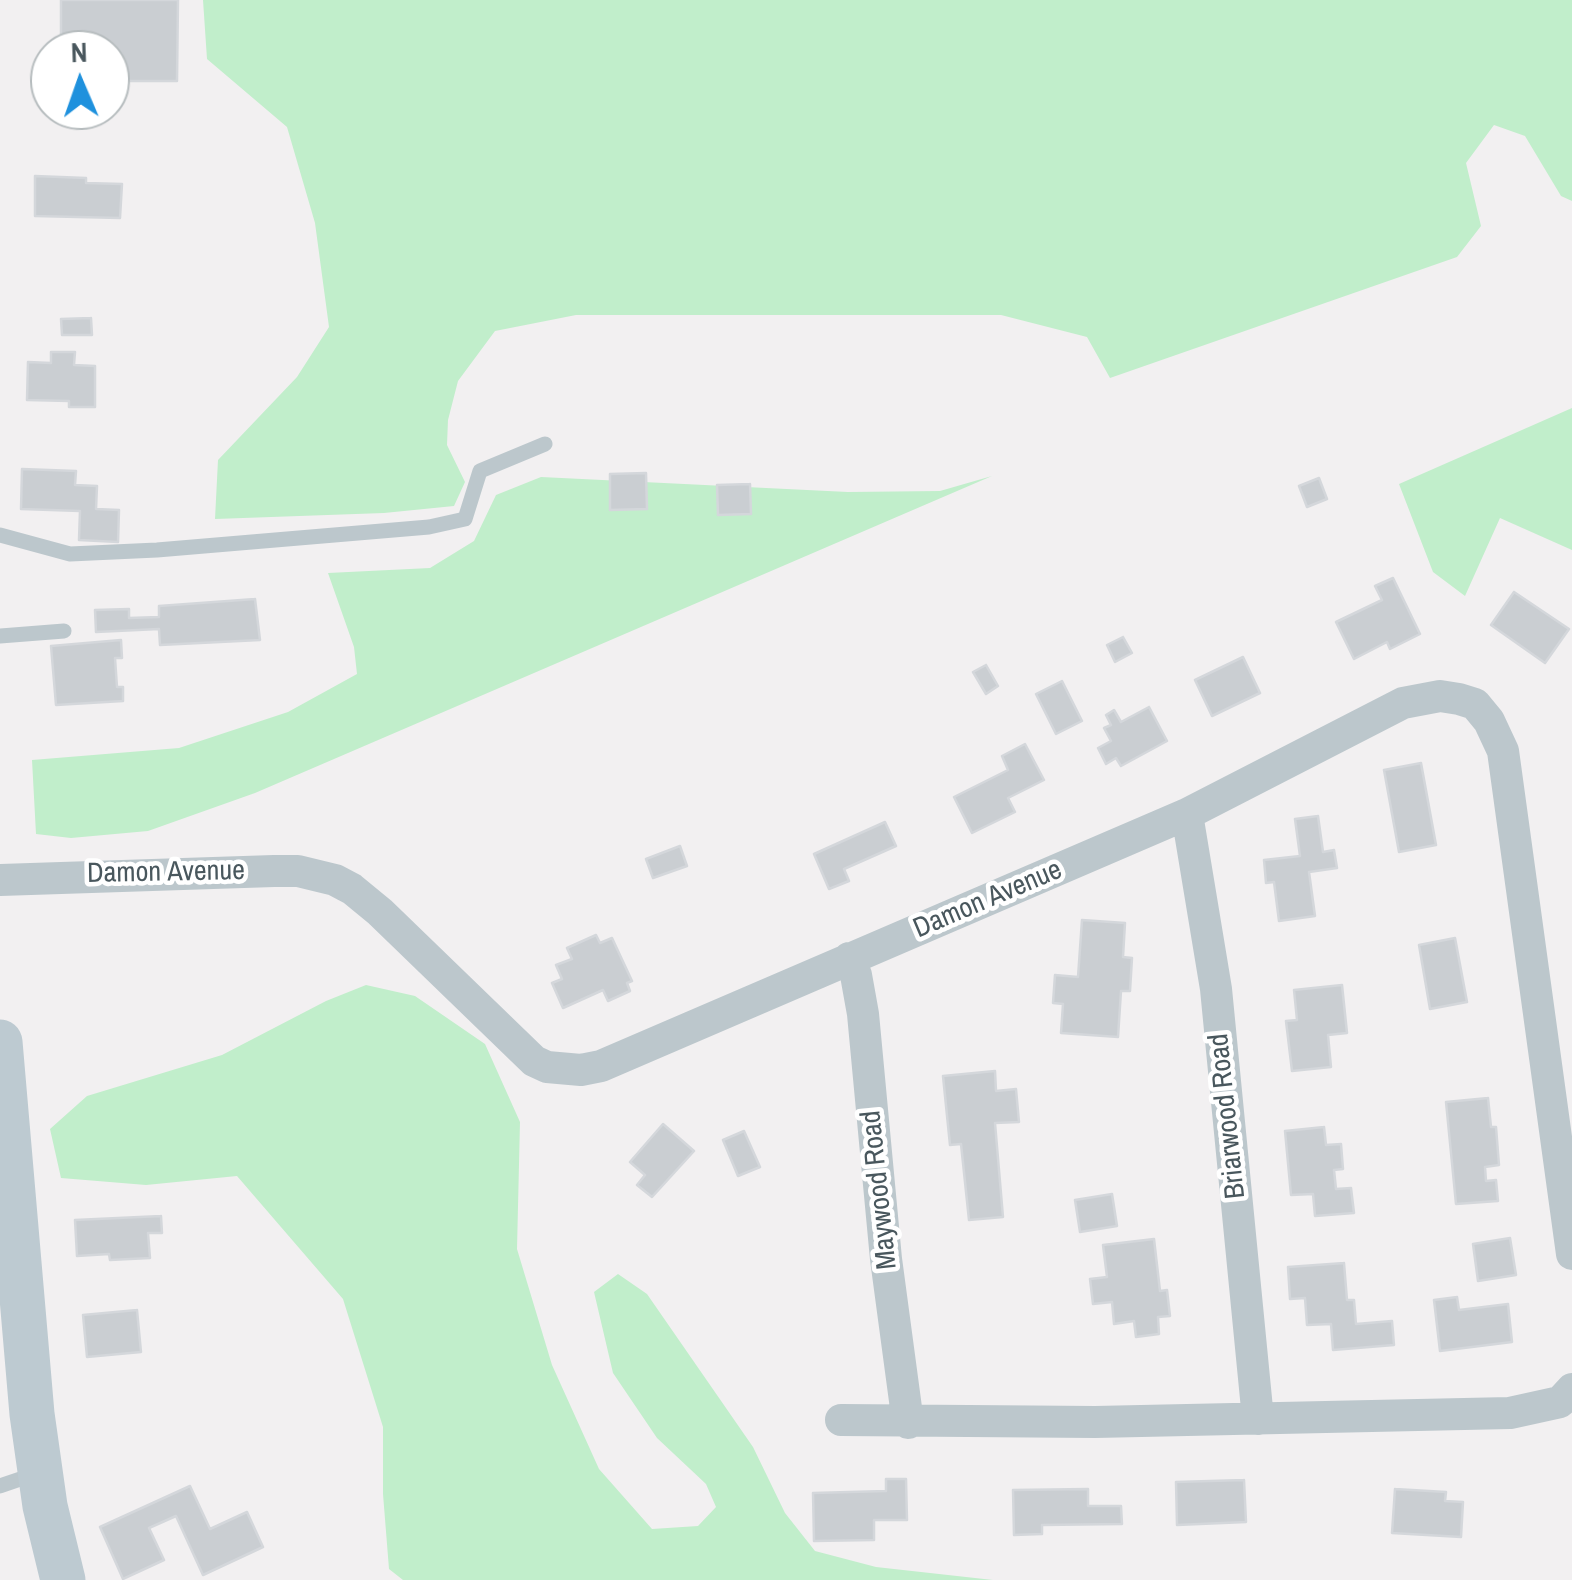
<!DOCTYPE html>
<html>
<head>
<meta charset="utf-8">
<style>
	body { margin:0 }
	#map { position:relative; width:1572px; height:1580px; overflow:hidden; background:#f2f0f1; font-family:"Archivo Narrow",sans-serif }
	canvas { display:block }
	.north { position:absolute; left:30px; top:30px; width:100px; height:100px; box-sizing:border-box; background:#fff; border:2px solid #b6bcbe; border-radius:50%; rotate:358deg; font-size:28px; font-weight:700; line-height:40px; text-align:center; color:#49575d }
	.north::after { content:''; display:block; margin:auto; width:35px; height:45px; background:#1f91dd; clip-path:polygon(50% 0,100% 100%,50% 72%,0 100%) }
</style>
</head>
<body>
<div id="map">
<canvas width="1572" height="1580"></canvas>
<div class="north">N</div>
</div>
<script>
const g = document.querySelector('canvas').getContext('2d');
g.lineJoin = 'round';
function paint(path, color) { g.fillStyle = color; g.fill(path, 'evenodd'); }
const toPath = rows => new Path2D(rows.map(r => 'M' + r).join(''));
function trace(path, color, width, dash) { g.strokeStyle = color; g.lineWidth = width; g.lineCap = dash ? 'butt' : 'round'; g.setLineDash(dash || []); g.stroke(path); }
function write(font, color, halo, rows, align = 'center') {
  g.font = font + ' "Archivo Narrow",sans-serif'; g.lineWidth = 9; g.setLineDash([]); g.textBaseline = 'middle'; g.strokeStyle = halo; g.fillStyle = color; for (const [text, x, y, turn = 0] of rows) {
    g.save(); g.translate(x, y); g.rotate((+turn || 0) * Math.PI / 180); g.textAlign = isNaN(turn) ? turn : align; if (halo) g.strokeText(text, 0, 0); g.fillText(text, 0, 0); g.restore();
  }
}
const green = toPath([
	[203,0,1572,0,1572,201,1561,196,1525,136,1494,125,1466,163,1481,226,1457,257,1110,378,1087,337,1001,315,576,315,495,331,458,381,448,420,447,445,465,482,454,506,384,513,215,519,218,460,297,377,329,327,315,223,287,127,207,59],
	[1572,408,1572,550,1500,518,1465,596,1433,572,1399,484],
	[992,476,255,793,148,831,71,838,36,834,32,760,179,748,288,712,357,674,354,647,328,573,430,568,474,541,496,495,541,477,848,492,940,491],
	[366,985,415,996,485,1044,520,1122,517,1249,552,1365,599,1469,652,1529,698,1526,716,1507,706,1484,657,1438,613,1373,594,1292,618,1274,647,1294,753,1447,785,1513,815,1551,876,1567,993,1580,403,1580,389,1569,383,1494,383,1427,343,1299,237,1176,146,1185,61,1178,50,1129,87,1096,222,1055,326,1001]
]);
const building = toPath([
	[61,0,178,0,177,81,110,81,110,50,61,48,61,0],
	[35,176,86,178,86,183,122,184,120,218,35,216,35,176],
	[91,318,92,335,62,335,61,319,91,318],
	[51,352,75,352,74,365,95,366,95,407,69,407,69,401,27,400,28,362,51,363,51,352],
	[22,469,76,471,75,485,97,486,96,509,119,510,118,542,79,540,80,511,21,509,22,469],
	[646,473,647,509,610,510,610,474,646,473],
	[1319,478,1327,499,1307,507,1299,486,1319,478],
	[750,484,751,514,718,515,717,485,750,484],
	[1393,578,1420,634,1390,649,1387,642,1354,659,1336,622,1382,600,1375,586,1393,578],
	[1514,592,1569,629,1545,663,1491,625,1514,592],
	[255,599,260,640,160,645,159,629,96,632,95,610,129,609,129,618,159,617,159,606,255,599],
	[1123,637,1132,653,1115,662,1107,645,1123,637],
	[121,640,122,658,115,658,117,687,123,687,123,701,56,705,51,646,121,640],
	[1243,657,1260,693,1212,716,1195,680,1243,657],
	[986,665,998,686,986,694,973,672,986,665],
	[1062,681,1082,721,1056,734,1036,694,1062,681],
	[1149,707,1167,741,1121,766,1116,758,1106,764,1098,748,1111,741,1104,728,1111,725,1106,715,1114,710,1121,722,1149,707],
	[1025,744,1044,780,1008,798,1015,812,972,833,954,797,1008,770,1002,756,1025,744],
	[1421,763,1436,845,1399,852,1384,770,1421,763],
	[1318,816,1323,852,1334,850,1337,868,1309,872,1315,916,1279,921,1274,882,1266,883,1264,860,1300,856,1295,819,1318,816],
	[885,822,896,846,844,869,849,881,829,889,814,854,885,822],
	[680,846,687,866,653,878,646,859,680,846],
	[1082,920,1125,923,1123,957,1132,958,1130,991,1121,991,1118,1037,1061,1033,1063,1004,1053,1003,1055,975,1078,977,1082,920],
	[596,935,600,943,612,938,632,981,627,983,630,991,608,1001,603,990,563,1008,552,983,562,979,556,965,572,959,567,948,596,935],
	[1455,938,1467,1002,1430,1009,1419,945,1455,938],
	[1342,985,1347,1033,1328,1035,1331,1067,1292,1071,1286,1021,1297,1020,1294,990,1342,985],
	[995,1071,996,1091,1016,1089,1019,1122,995,1123,1003,1217,969,1220,961,1144,950,1145,943,1076,995,1071],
	[1488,1098,1491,1127,1496,1127,1499,1165,1485,1167,1486,1181,1496,1180,1498,1201,1456,1204,1446,1102,1488,1098],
	[663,1124,694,1151,652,1197,637,1185,645,1175,630,1162,663,1124],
	[1324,1127,1326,1145,1341,1144,1343,1169,1334,1170,1336,1189,1351,1188,1354,1213,1315,1216,1313,1194,1291,1195,1285,1131,1324,1127],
	[744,1131,760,1167,738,1176,723,1140,744,1131],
	[1112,1194,1117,1226,1080,1232,1075,1200,1112,1194],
	[161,1216,162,1233,148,1233,150,1258,110,1260,109,1254,77,1256,75,1220,161,1216],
	[1510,1238,1516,1275,1478,1281,1473,1244,1510,1238],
	[1154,1239,1160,1291,1167,1290,1170,1316,1158,1317,1159,1334,1136,1337,1134,1321,1114,1324,1112,1302,1093,1304,1090,1279,1107,1277,1103,1245,1154,1239],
	[1344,1263,1347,1300,1354,1300,1356,1324,1392,1321,1394,1345,1333,1350,1331,1324,1307,1325,1305,1298,1290,1299,1288,1267,1344,1263],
	[1457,1297,1459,1310,1508,1304,1512,1342,1440,1351,1434,1300,1457,1297],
	[137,1310,141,1352,87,1357,83,1315,137,1310],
	[886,1479,906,1479,907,1520,874,1520,874,1540,814,1541,813,1493,886,1491,886,1479],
	[1244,1480,1246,1522,1177,1525,1176,1482,1244,1480],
	[190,1486,210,1529,247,1512,263,1547,203,1575,176,1516,149,1528,164,1560,123,1579,100,1527,190,1486],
	[1088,1489,1088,1506,1121,1506,1122,1524,1042,1525,1042,1534,1014,1535,1013,1490,1088,1489],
	[1395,1489,1446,1492,1445,1501,1463,1502,1461,1537,1392,1533,1395,1489]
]);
const service = toPath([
	[0,535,70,554,157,550,429,527,465,519,480,471,545,444],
	[0,636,64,631],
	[0,1486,35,1474]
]);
const minor = toPath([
	[1187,814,1216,989,1258,1419],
	[0,880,274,871,298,871,335,880,352,889,380,912,534,1061,547,1067,581,1070,601,1066,1187,814,1403,703,1440,696,1459,699,1475,704,1489,721,1503,751,1572,1254],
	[849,958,856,975,863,1014,886,1259,908,1423],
	[841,1420,1095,1422,1510,1413,1560,1402,1572,1389]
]);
const secondary = toPath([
	[0,1042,32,1414,45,1506,63,1580]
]);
const streetNames = [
	["Damon Avenue",166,873,-1],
	["Damon Avenue",988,900,-23],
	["Briarwood Road",1228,1116,-96],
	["Maywood Road",880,1190,-96]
];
paint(green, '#c1eecb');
paint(building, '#caced2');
trace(building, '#d4d7db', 2.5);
trace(service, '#bcc7cc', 15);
trace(minor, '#bcc7cc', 32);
trace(secondary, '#bdcad1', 45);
write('28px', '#49575d', '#fff', streetNames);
</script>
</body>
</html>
